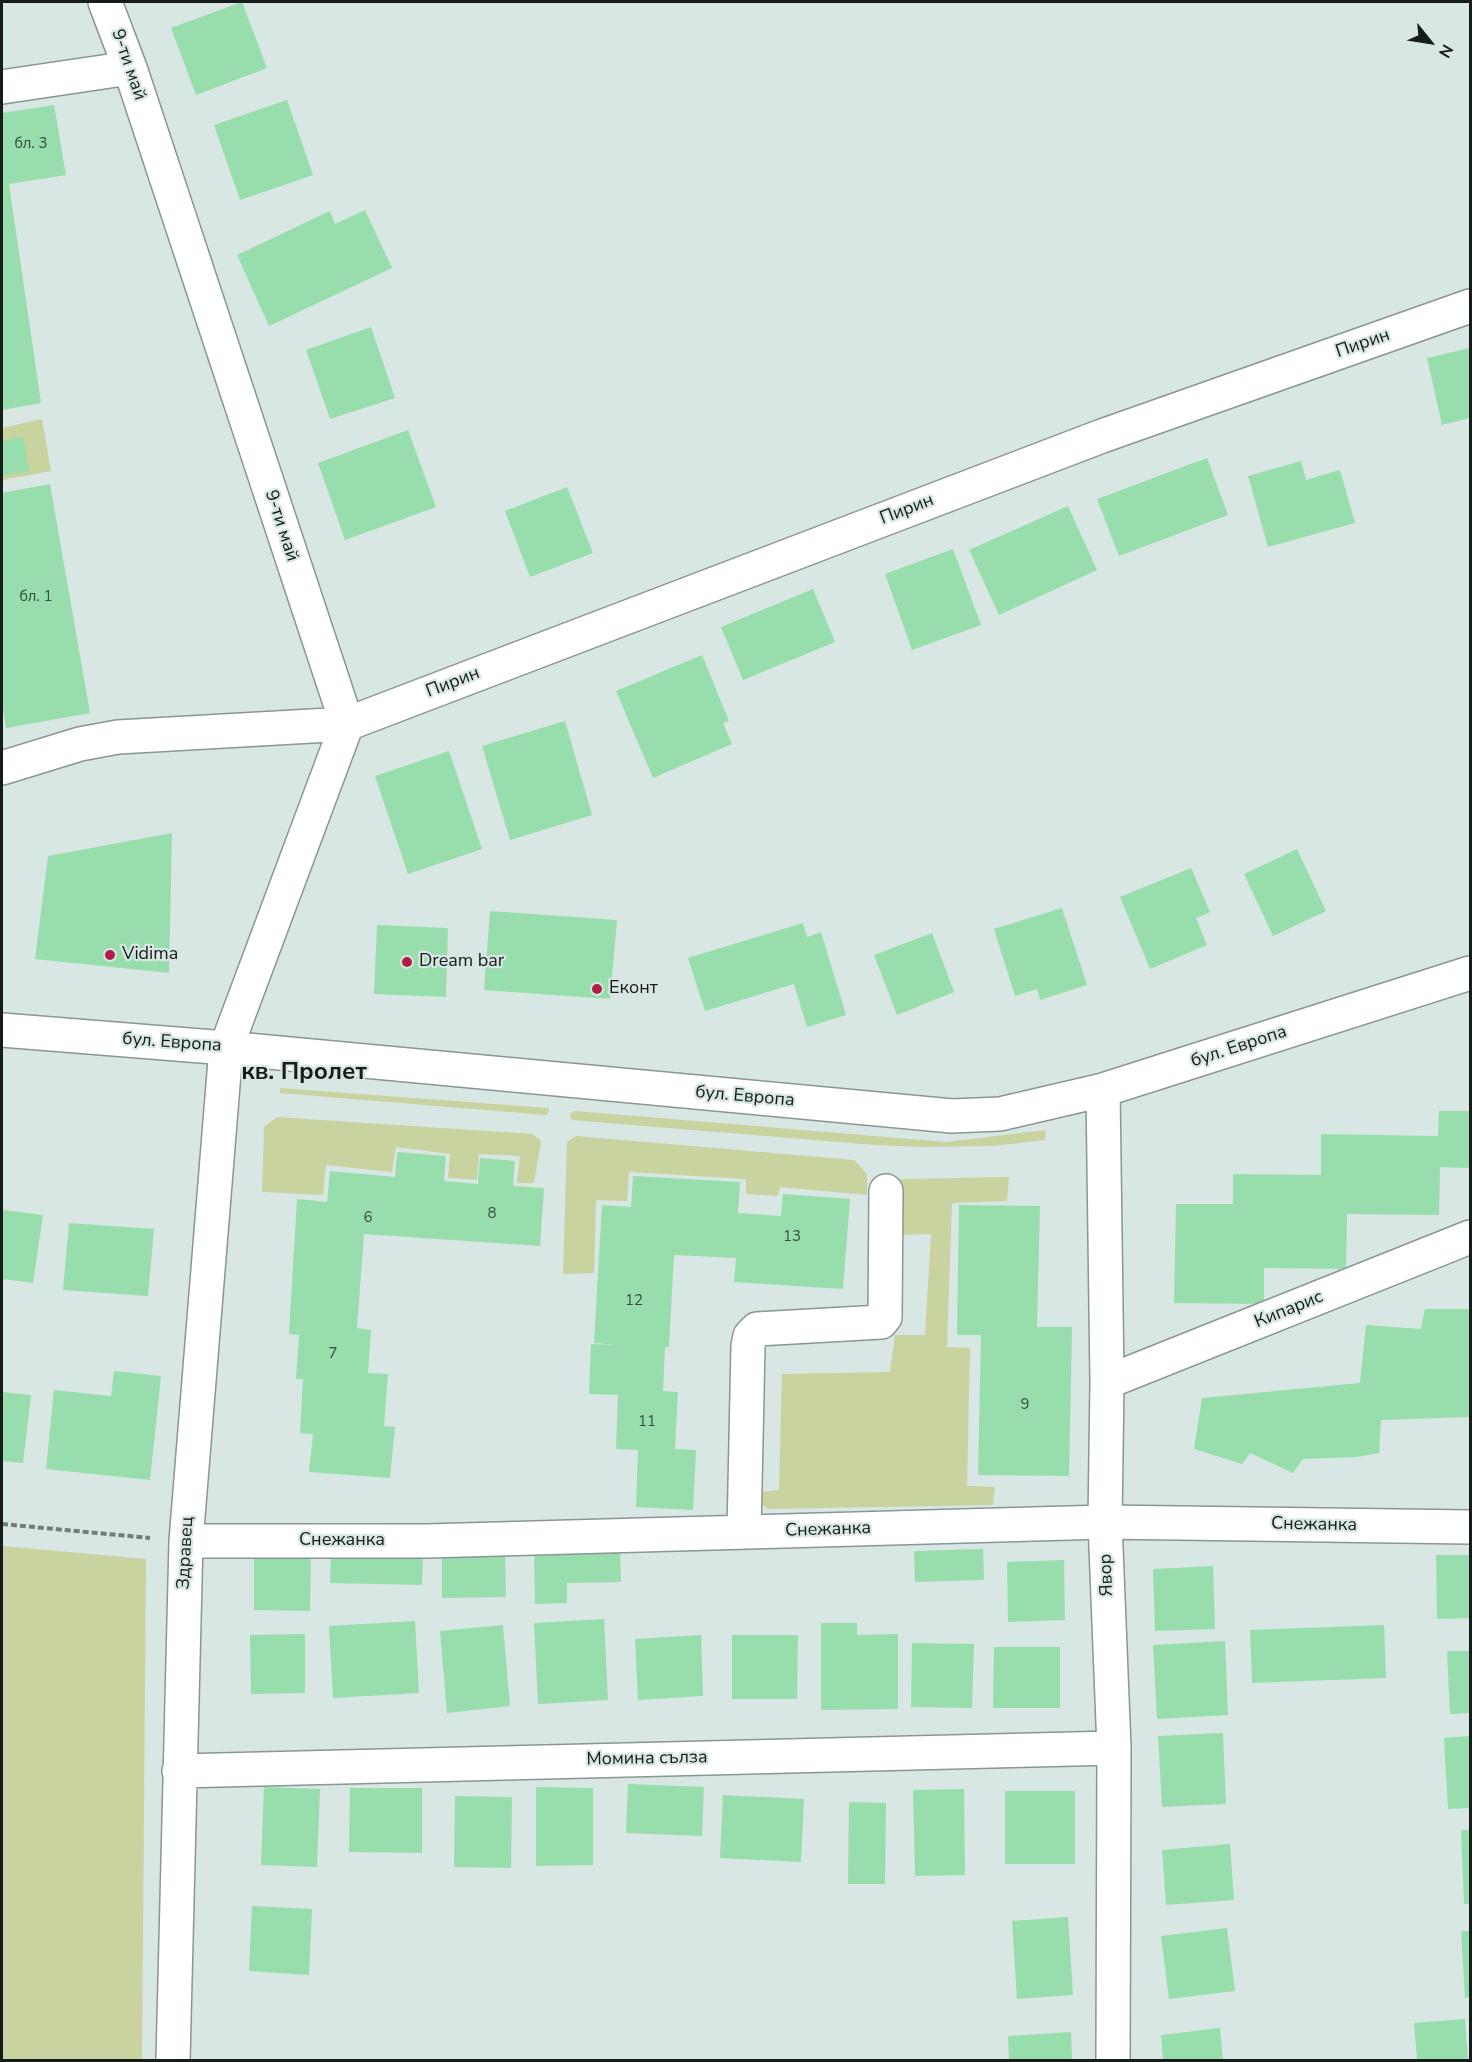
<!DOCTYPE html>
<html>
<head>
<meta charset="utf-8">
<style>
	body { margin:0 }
	#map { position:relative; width:1472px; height:2062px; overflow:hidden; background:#d8e6e4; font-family:"Nunito Sans",sans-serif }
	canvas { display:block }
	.frame { position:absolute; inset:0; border:3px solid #161b1b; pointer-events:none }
	.north { position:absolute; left:1400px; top:12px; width:60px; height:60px; -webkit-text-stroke:4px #d8e6e4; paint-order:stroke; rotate:120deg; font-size:16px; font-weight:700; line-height:24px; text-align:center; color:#161b1b }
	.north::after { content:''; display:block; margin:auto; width:21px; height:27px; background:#161b1b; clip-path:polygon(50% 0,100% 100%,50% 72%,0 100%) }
</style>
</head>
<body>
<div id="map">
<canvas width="1472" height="2062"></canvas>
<div class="frame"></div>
<div class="north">N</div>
</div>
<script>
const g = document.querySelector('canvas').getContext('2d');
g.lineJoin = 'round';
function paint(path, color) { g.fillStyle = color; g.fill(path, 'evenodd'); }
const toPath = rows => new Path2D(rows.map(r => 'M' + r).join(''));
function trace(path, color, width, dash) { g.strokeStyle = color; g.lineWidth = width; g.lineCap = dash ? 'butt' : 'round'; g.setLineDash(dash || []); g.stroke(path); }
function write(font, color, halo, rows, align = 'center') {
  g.font = font + ' "Nunito Sans",sans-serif'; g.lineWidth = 4.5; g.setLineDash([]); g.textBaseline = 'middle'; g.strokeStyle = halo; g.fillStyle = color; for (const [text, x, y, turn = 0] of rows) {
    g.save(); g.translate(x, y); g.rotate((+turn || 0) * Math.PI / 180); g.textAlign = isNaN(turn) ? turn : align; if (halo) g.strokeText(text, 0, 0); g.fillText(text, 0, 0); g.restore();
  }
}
const green = toPath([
	[42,419,51,471,2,480,2,428],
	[280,1088,548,1108,549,1112,546,1115,280,1093],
	[575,1111,946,1142,1046,1130,1045,1140,992,1146,924,1147,875,1145,572,1120,569,1114],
	[277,1117,533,1134,541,1141,534,1183,517,1183,520,1156,479,1154,477,1180,448,1178,450,1154,396,1147,392,1172,326,1165,323,1195,262,1192,264,1127],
	[576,1136,854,1160,867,1174,867,1195,780,1187,778,1196,746,1194,746,1179,629,1172,627,1201,597,1200,596,1204,594,1273,563,1274,567,1142],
	[1009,1177,1007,1201,952,1203,947,1347,970,1348,967,1486,995,1487,993,1505,768,1509,759,1502,758,1492,779,1490,782,1374,890,1372,895,1335,925,1335,931,1234,897,1235,901,1179],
	[2,1546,146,1559,142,2060,2,2060]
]);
const building = toPath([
	[242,2,267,68,196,95,171,28],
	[287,100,313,175,240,200,214,125],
	[54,105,66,175,9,184,41,403,2,410,2,113],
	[365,210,392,268,269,326,237,255,330,211,335,224],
	[371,327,395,398,330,419,306,350],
	[1470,348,1470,418,1442,425,1427,358],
	[408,430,436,507,345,540,318,463],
	[23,437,29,471,2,476,2,441],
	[1207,458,1228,515,1119,556,1097,499],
	[1301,461,1306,480,1340,470,1355,523,1268,547,1248,476],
	[50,484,90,713,6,728,2,701,2,493],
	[567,487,593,553,530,577,505,511],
	[1068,506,1097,570,999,615,969,550],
	[953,549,981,625,912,650,885,574],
	[813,589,835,642,743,680,721,627],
	[702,655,729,721,723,723,732,744,653,778,616,691],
	[565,721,592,815,510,840,482,746],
	[449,751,482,849,408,874,375,776],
	[172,833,169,973,35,959,48,856],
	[1297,849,1326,911,1273,936,1244,874],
	[1191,868,1210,912,1196,918,1207,945,1150,969,1120,897],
	[1062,908,1087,985,1040,1000,1037,989,1015,996,994,929],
	[490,911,617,920,610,999,484,990],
	[803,923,807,937,821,932,846,1015,807,1027,794,984,705,1011,688,958],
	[377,925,448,928,446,997,374,994],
	[932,933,954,992,897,1015,874,955],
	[1439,1111,1470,1111,1470,1168,1440,1167,1439,1215,1347,1214,1346,1269,1264,1268,1264,1304,1174,1303,1176,1204,1233,1204,1233,1174,1321,1175,1321,1134,1438,1136],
	[397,1152,446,1156,444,1181,478,1184,480,1158,515,1161,513,1186,544,1188,540,1246,364,1234,357,1328,371,1330,368,1373,388,1374,384,1426,395,1427,390,1478,309,1472,313,1434,300,1433,303,1379,296,1379,299,1335,289,1334,297,1199,327,1202,330,1171,395,1177],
	[633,1176,740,1182,738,1213,781,1216,783,1194,850,1199,843,1289,734,1282,736,1258,674,1255,669,1347,665,1347,663,1391,678,1392,675,1449,696,1450,693,1510,636,1507,638,1450,616,1449,618,1395,589,1394,591,1344,619,1345,594,1343,602,1205,631,1207],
	[959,1205,1040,1206,1037,1327,1072,1327,1069,1476,978,1475,981,1335,957,1335],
	[2,1210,43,1215,33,1283,2,1279],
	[69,1223,154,1229,148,1296,63,1290],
	[1425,1309,1470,1309,1470,1417,1381,1420,1379,1453,1357,1457,1303,1459,1293,1473,1250,1453,1242,1464,1194,1449,1202,1398,1360,1383,1366,1325,1421,1329],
	[114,1371,161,1376,150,1480,46,1469,54,1390,111,1396],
	[2,1392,31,1395,23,1463,2,1461],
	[620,1548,621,1582,567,1583,567,1603,535,1604,534,1549],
	[983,1549,984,1580,915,1582,914,1551],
	[254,1550,311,1550,310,1611,254,1610],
	[331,1551,423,1552,422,1585,330,1583],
	[505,1552,506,1597,442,1598,442,1553],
	[1436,1555,1470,1555,1470,1618,1437,1619],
	[1064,1560,1065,1620,1008,1622,1007,1562],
	[1213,1566,1215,1629,1155,1631,1153,1569],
	[604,1619,608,1700,538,1704,534,1623],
	[415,1621,419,1693,333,1698,329,1626],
	[821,1623,857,1623,857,1635,898,1634,898,1709,821,1710],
	[503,1625,510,1706,447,1713,440,1631],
	[1384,1625,1386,1678,1252,1683,1250,1630],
	[305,1634,305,1693,251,1694,250,1635],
	[701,1635,703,1696,638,1700,635,1639],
	[732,1635,798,1635,797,1699,732,1699],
	[1225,1641,1228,1715,1157,1719,1153,1645],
	[912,1643,974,1644,972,1708,911,1707],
	[994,1647,1060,1647,1060,1708,993,1708],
	[1447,1651,1470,1651,1470,1713,1450,1714],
	[1223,1733,1226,1804,1162,1807,1158,1736],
	[1470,1736,1470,1808,1448,1809,1444,1738],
	[628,1784,704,1787,702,1836,626,1833],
	[264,1787,320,1789,317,1867,261,1865],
	[536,1787,593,1788,593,1865,536,1866],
	[350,1788,422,1788,422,1853,349,1852],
	[964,1789,965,1875,915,1876,913,1790],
	[1005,1791,1075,1791,1075,1864,1005,1864],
	[723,1795,804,1799,801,1862,720,1858],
	[455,1796,512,1797,511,1868,454,1867],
	[849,1802,886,1803,885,1884,848,1884],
	[1461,1830,1470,1830,1470,1904,1464,1904],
	[1230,1844,1234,1900,1166,1905,1162,1850],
	[252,1906,312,1909,309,1975,249,1971],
	[1068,1917,1073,1995,1017,1999,1012,1921],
	[1227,1928,1235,1991,1169,1999,1161,1936],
	[1461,1931,1470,1931,1470,1997,1465,1998],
	[1465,2019,1468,2060,1417,2060,1414,2023],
	[1220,2028,1223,2060,1163,2060,1161,2035],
	[1071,2032,1072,2060,1009,2060,1008,2036]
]);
const path = toPath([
	[2,1524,150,1538]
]);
const minor = toPath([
	[105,2,130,68,347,724,226,1048,186,1541,173,2060],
	[2,87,130,68],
	[2,768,80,744,118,737,347,724,1102,436,1470,306],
	[2,1030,226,1048,952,1116,1000,1114,1103,1090,1470,973],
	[1103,1090,1107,1382,1105,1522,1114,1748,1113,2060],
	[1107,1382,1470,1237],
	[744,1532,748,1346,750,1336,757,1329,881,1322,885,1317,886,1191],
	[186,1541,427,1541,1105,1522,1470,1527],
	[179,1771,1114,1748]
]);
const markers = [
	[110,955,6,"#b11f44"],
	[407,962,6,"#b11f44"],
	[597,989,6,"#b11f44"]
];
const numberNames = [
	["бл. 3",31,144],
	["бл. 1",36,597],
	["8",492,1214],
	["6",368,1218],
	["13",792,1237],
	["12",634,1301],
	["7",333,1354],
	["9",1025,1405],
	["11",647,1422]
];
const streetNames = [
	["9-ти май",128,65,71],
	["Пирин",1363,344,-19],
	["Пирин",907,510,-21],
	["9-ти май",281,526,72],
	["Пирин",453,683,-21],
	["бул. Европа",172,1043,4],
	["бул. Европа",1239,1047,-18],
	["бул. Европа",745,1097,5],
	["Кипарис",1289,1310,-22],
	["Снежанка",1314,1525,1],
	["Снежанка",828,1530,-2],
	["Снежанка",342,1541],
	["Здравец",186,1553,-87],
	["Явор",1107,1575,-92],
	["Момина сълза",647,1759,-1]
];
const poiNames = [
	["Vidima",122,955],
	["Dream bar",419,962],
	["Еконт",609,989]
];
const districtNames = [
	["кв. Пролет",304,1073]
];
paint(green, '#c8d39f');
paint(building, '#98deac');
trace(minor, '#899694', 36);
trace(path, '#737c7b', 4, [6, 3]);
trace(minor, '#fff', 33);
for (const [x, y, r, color] of markers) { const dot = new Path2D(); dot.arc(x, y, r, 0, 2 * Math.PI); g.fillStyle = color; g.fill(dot); trace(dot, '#d8e6e4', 2); }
write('15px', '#364c3f', null, numberNames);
write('18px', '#161b1b', '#d8e6e4', streetNames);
write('18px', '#161b1b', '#d8e6e4', poiNames, 'left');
write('bold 24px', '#161b1b', '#d8e6e4', districtNames);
</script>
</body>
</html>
